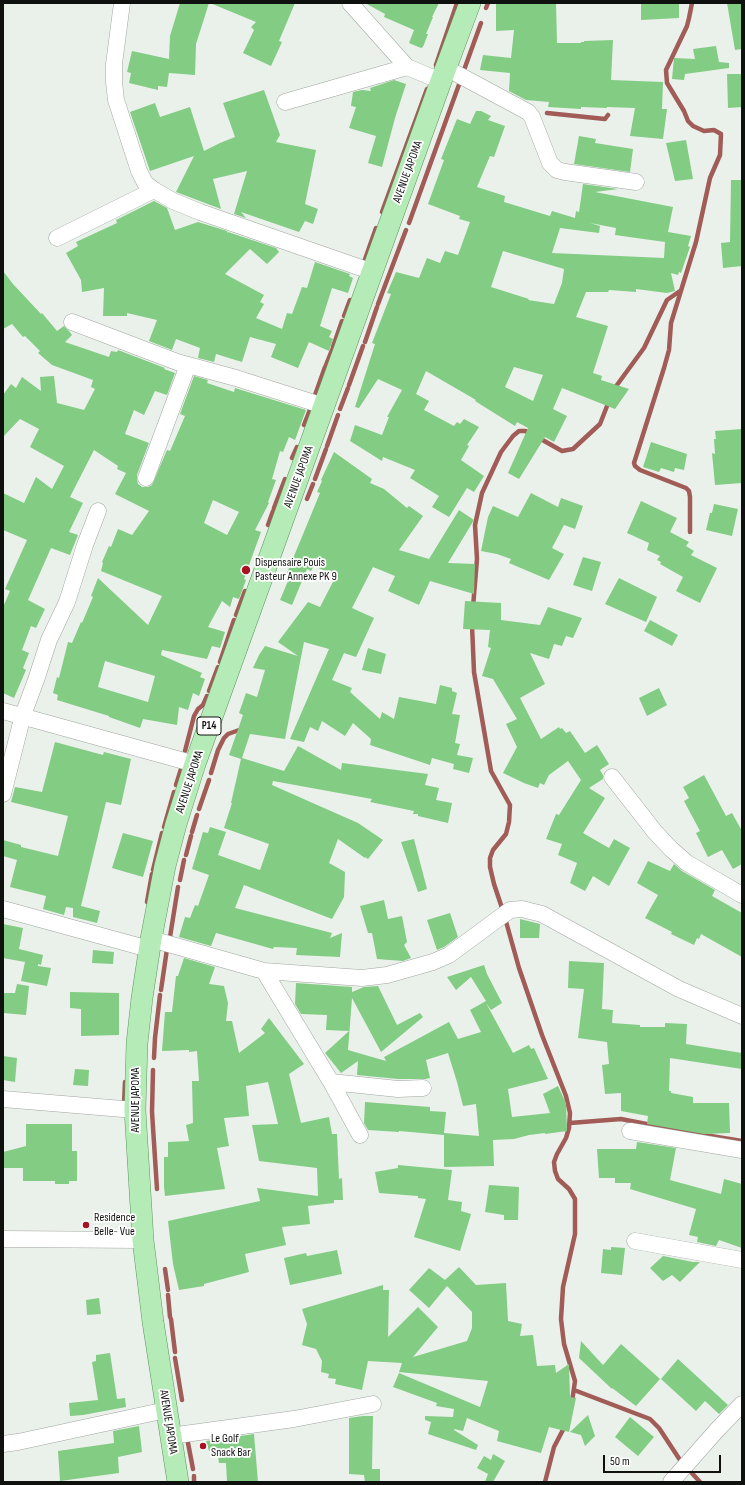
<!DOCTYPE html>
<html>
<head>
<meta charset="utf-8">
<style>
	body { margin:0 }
	#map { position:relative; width:745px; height:1485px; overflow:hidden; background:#eaf1ea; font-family:"Sofia Sans Condensed",sans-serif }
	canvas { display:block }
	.frame { position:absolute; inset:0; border:4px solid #0f110f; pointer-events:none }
	.scale { position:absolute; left:603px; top:1455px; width:118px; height:18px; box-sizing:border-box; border:2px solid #0f110f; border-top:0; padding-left:5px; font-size:12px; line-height:14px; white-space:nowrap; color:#0f110f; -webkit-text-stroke:3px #fff; paint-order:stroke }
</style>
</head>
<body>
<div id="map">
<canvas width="745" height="1485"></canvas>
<div class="frame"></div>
<div class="scale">50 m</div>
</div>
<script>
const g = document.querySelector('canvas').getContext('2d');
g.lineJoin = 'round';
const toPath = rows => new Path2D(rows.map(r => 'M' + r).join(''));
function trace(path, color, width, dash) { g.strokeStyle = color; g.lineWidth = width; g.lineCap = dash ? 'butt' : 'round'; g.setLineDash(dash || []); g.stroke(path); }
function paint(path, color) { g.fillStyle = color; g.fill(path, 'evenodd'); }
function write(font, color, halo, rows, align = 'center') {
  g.font = font + ' "Sofia Sans Condensed",sans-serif'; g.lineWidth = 3.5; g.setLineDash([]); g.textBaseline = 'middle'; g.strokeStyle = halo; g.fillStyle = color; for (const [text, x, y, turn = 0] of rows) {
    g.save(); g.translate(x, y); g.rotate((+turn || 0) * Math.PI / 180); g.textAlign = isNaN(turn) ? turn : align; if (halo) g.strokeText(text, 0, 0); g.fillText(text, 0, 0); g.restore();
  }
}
const stream = toPath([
	[486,8,488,3],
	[436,65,457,3],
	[464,70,481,23],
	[547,113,605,119,608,115],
	[382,212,427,89],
	[409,223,461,79],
	[363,265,376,228],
	[378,304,406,230],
	[344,316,350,300],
	[365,342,377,307],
	[333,347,342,321],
	[326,365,332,350],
	[349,385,363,346],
	[614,389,644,348,667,300,680,291],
	[314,398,325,367],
	[340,409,348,388],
	[304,425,311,407],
	[539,438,562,451,573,449,600,424,609,401],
	[327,446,338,415],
	[292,458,297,447],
	[315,479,326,449],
	[307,499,313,484],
	[274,508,285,479],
	[268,525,273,511],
	[690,532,690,497,689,491,686,488,640,470,635,466,634,463,664,368,669,350,671,323,696,242,710,178,720,155,721,134,714,130,704,131,693,126,688,121,684,111,667,83,666,70,687,26,689,18,692,3],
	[473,607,477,559,475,525,482,493,501,452,513,436,519,431,525,431,531,433],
	[236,615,245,591],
	[472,625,474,672,491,771,510,805,509,822,506,834,493,850,490,858,490,867,494,884,503,911],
	[220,662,234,620],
	[209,691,218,667],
	[185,751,194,716,198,709,203,705,207,696],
	[211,773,218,750,224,738,228,734,242,729],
	[176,785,181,769],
	[199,809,209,780],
	[164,827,174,792],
	[192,832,197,815],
	[186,855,191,836],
	[153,870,162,833],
	[180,880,184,860],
	[147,902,152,874],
	[505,918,519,968,542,1035,566,1096,570,1113,569,1128,566,1138,557,1154,554,1162,555,1171,558,1179,569,1189,575,1199,575,1234,563,1287,561,1319,564,1344,575,1381,572,1402],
	[170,937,178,887],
	[161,990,167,949],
	[154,1058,155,1038,160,995],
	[153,1070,152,1112,157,1189],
	[124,1104,125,1082],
	[570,1123,621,1119,692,1133,742,1141],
	[165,1269,168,1290],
	[168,1295,170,1317],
	[171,1319,175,1352],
	[175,1358,182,1400],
	[574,1390,650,1419,659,1428,680,1460,700,1482],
	[188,1443,193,1469],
	[194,1476,194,1482],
	[545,1482,554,1447,565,1426]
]);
const building = toPath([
	[180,3,209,3,196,44,195,75,169,73,167,87,158,86,158,90,129,83,131,73,127,72,132,51,169,59,170,36],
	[210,3,295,3,279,41,282,42,271,66,243,53,254,30,251,27,256,22],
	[365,3,439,3,432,17,433,17,426,34,428,34,423,47,421,48,409,43,414,30,384,17,385,14],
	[496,3,556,3,557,43,581,43,581,42,584,42,584,41,613,40,611,80,663,82,662,109,667,109,663,139,630,136,635,108,607,107,607,108,581,107,581,109,548,107,549,102,526,100,509,91,510,73,480,70,483,55,511,58,514,30,496,31],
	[641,3,679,3,679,18,641,20],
	[727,3,742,3,742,49,735,50],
	[716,46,719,62,729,63,729,68,685,74,684,80,672,79,674,58,695,59,693,49],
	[727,74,742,74,742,107,728,108],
	[394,80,406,84,395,118,382,167,368,163,376,136,349,128,356,107,351,106,353,92,362,90,371,91,370,88],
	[264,90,280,135,276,142,316,150,305,204,318,209,313,224,305,221,299,232,241,212,246,218,234,214,247,171,213,179,221,209,176,192,194,156,150,171,130,112,155,103,160,117,190,107,204,151,220,143,235,137,223,103],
	[476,111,481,111,491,116,488,120,505,126,494,157,490,156,477,187,505,196,504,202,550,216,552,211,575,218,576,211,579,212,583,184,618,189,595,192,673,207,668,232,691,236,688,246,690,247,681,273,679,272,678,275,671,273,675,291,667,293,636,289,636,292,609,290,608,292,586,292,576,317,608,326,593,373,602,376,601,380,629,389,615,409,562,388,553,409,567,416,554,442,545,437,519,479,508,473,528,428,517,422,515,426,475,401,476,400,426,371,416,394,429,401,424,410,454,426,457,422,460,424,464,419,479,427,467,445,469,446,461,460,484,476,474,492,467,488,449,517,432,507,439,496,410,478,415,470,383,457,382,461,350,441,355,425,382,435,389,417,387,417,402,390,378,379,359,408,355,407,375,344,372,343,391,294,387,293,396,272,419,278,427,258,440,263,445,251,458,255,470,222,459,219,460,216,428,204,444,160,441,159,457,119,470,124],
	[590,223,616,228,615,235,665,242,664,258,552,253,560,228,599,233,600,226],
	[503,251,564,269,562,283,554,304,528,300,529,299,491,287],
	[514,367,543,375,533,401,505,387],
	[579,136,596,139,595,143,633,149,630,172,574,164],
	[686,140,693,179,675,181,666,143],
	[731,180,742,180,742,266,723,268,721,243,730,242],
	[154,201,167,208,175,230,198,222,227,231,228,234,228,232,276,248,279,252,267,264,250,249,225,274,264,295,260,302,264,304,256,318,282,329,287,313,292,314,302,287,307,288,315,262,350,274,349,276,353,278,348,293,332,288,320,326,332,331,329,337,333,339,329,351,309,342,298,368,271,357,276,344,250,337,242,362,216,354,214,362,198,358,200,348,176,339,172,350,149,341,157,320,127,313,127,316,103,316,104,288,82,292,81,280,66,253,78,246,76,242,117,223,116,220],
	[3,271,13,284,41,314,42,313,57,331,64,326,69,331,72,335,65,342,109,357,111,351,117,352,118,350,165,368,164,369,175,373,167,395,155,391,144,415,134,410,125,434,149,443,137,475,137,479,138,484,142,487,148,487,152,485,167,450,170,451,185,416,180,414,194,376,208,380,207,383,234,392,235,388,306,410,295,440,289,437,283,452,280,451,272,479,276,480,268,502,269,503,255,530,261,532,244,579,246,580,239,599,233,597,230,607,222,601,208,627,225,632,220,648,212,646,207,659,162,650,161,655,202,673,200,677,205,679,199,696,193,693,188,710,179,707,177,725,143,719,140,728,109,717,109,716,57,700,58,695,53,693,57,677,59,678,68,642,72,643,81,622,82,623,93,597,91,596,98,578,148,625,162,596,101,571,103,563,102,562,109,546,111,547,118,529,132,535,149,511,115,494,126,473,117,469,118,466,94,450,70,497,83,503,69,532,78,535,70,555,51,548,28,600,45,609,36,628,31,626,22,650,29,653,23,668,26,670,14,698,3,693,3,607,10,591,5,589,27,540,3,530,3,493,24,503,36,477,52,489,64,466,30,447,39,429,20,419,3,437,3,395,11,384,16,388,22,377,41,391,40,377,54,376,57,403,84,410,95,389,91,387,93,380,52,365,38,353,40,351,25,336,23,337,12,324,3,329],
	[213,500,239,512,227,535,204,523],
	[105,661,155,676,148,702,98,687],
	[742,429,742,483,715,485,712,453,715,454,714,439,716,439,715,431],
	[651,442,687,454,684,470,675,468,674,472,661,468,659,472,643,467],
	[334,452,372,479,370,483,384,489,407,508,409,506,423,516,399,550,429,559,459,510,474,520,448,563,475,564,474,594,430,581,419,605,388,591,395,576,373,567,352,608,374,618,356,657,344,653,332,680,352,688,350,692,380,719,382,712,394,719,399,697,436,704,440,685,452,688,452,691,457,693,452,714,460,715,455,743,460,744,457,755,473,758,469,773,453,769,454,764,432,758,430,765,370,745,371,739,353,723,345,736,322,721,318,731,310,727,304,742,290,739,329,649,304,642,285,739,250,734,242,758,284,771,298,746,341,770,342,763,428,774,425,785,439,788,436,800,452,803,448,823,418,816,418,814,413,814,414,811,370,802,372,799,273,781,272,785,358,823,383,840,368,859,365,857,365,858,338,839,329,863,345,872,344,897,332,919,244,885,235,908,332,933,330,938,342,933,340,957,296,955,297,948,274,947,273,949,216,933,211,946,179,937,185,917,190,918,195,905,198,906,209,875,192,869,203,832,208,833,210,827,226,832,218,855,260,870,269,844,224,828,232,803,231,803,241,759,229,755,243,715,239,713,246,693,257,697,265,670,253,668,259,655,265,646,298,656,278,642,308,602,320,607,336,576,314,566,311,571,307,569,292,605,280,600,291,574,287,573,320,493,317,492,322,481,321,480],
	[531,493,558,507,561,498,583,506,575,529,564,525,552,548,564,554,549,580,509,563,511,559,497,554,481,551,488,517,493,506,518,517],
	[641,501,677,518,670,532,689,542,686,546,694,551,691,555,717,568,700,603,676,591,683,577,660,564,661,562,657,560,660,556,647,550,649,543,627,533],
	[714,504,738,509,732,536,706,530,710,513,712,513],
	[583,557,601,562,592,591,573,585],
	[619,578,657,597,646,622,605,604],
	[465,601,501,603,501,620,540,625,548,607,582,618,573,638,566,636,562,646,554,644,549,659,530,653,545,684,520,698,541,739,559,727,560,729,562,728,566,733,570,731,585,753,597,745,609,764,600,770,603,775,603,779,589,788,605,798,583,833,609,848,614,839,630,848,609,886,593,876,585,891,570,883,577,863,558,855,562,844,546,839,556,814,559,815,581,780,568,761,549,775,544,785,540,783,538,788,524,783,503,773,517,747,506,724,517,719,493,679,482,676,491,648,488,647,490,630,463,629],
	[650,620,678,635,672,646,644,631],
	[368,648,386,654,381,674,362,670],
	[659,688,667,705,647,716,639,698],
	[55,742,103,755,104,752,131,759,121,805,106,802,81,906,100,911,97,923,73,917,73,908,66,907,64,915,43,909,46,896,10,887,17,860,3,856,3,840,21,845,21,847,58,856,68,816,11,802,15,787,42,792],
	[704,775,726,816,732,813,742,831,742,864,733,869,722,850,708,857,696,833,700,831,684,801,689,798,683,787],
	[123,833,153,841,143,877,112,868],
	[414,839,427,889,418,892,401,842],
	[648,861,670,871,674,864,682,871,715,890,712,896,742,913,742,957,701,934,699,939,697,938,694,945,671,934,672,932,645,918,658,895,637,883],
	[384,900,388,919,402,916,407,942,404,945,411,958,403,961,377,959,372,933,368,933,360,906],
	[450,913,458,937,444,947,437,950,427,920],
	[520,919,540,924,539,938,520,938],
	[3,924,23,928,19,949,43,955,41,965,38,964,38,966,51,968,47,986,21,981,25,962,3,958],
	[93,950,114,952,113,964,92,963],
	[184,958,215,967,209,984,224,986,228,1003,226,1021,232,1021,239,1053,265,1033,261,1029,269,1018,304,1064,289,1074,301,1123,329,1117,332,1134,337,1134,339,1179,342,1178,343,1200,334,1200,334,1203,308,1206,310,1224,282,1227,286,1245,245,1254,249,1272,204,1284,204,1286,179,1290,173,1264,168,1221,260,1201,257,1188,318,1196,317,1168,259,1161,252,1125,278,1124,268,1082,246,1086,249,1116,224,1118,229,1146,217,1148,225,1189,165,1196,164,1187,164,1157,168,1157,168,1142,189,1141,186,1125,193,1123,192,1081,199,1081,197,1051,189,1052,189,1050,162,1051,165,1012,172,1012,176,976,178,976],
	[569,961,604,963,602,1009,613,1010,612,1023,640,1025,640,1027,665,1027,665,1023,687,1024,686,1044,742,1053,742,1069,670,1058,669,1091,671,1091,671,1093,693,1097,693,1103,729,1103,730,1133,704,1134,647,1124,648,1116,621,1111,621,1093,605,1094,602,1065,609,1064,607,1042,578,1038,584,989,568,988],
	[484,965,487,974,502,1003,491,1010,486,1003,513,1053,529,1045,531,1049,534,1048,548,1079,508,1089,512,1117,550,1113,543,1094,558,1086,566,1103,567,1131,545,1134,545,1133,529,1135,514,1139,493,1140,494,1166,444,1167,444,1135,399,1131,399,1132,368,1130,364,1123,365,1102,430,1107,430,1111,446,1112,444,1133,479,1136,476,1104,463,1106,457,1082,448,1053,426,1060,430,1078,425,1079,398,1079,357,1075,358,1061,341,1073,325,1053,349,1031,326,1030,327,1015,301,1014,295,1004,296,983,352,987,352,992,364,987,378,986,397,1025,420,1013,423,1017,381,1052,352,998,348,1050,386,1061,384,1057,449,1022,458,1039,481,1032,470,1010,486,1001,471,977,456,990,447,977],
	[17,984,29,986,26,1015,3,1013,3,993,15,993],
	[70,992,119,993,119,1035,81,1036,81,1009,70,1008],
	[3,1056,17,1058,15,1082,3,1080],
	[75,1069,89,1070,88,1086,73,1085],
	[26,1124,72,1124,72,1151,77,1151,77,1181,69,1181,69,1184,55,1184,55,1181,23,1181,23,1168,3,1168,3,1152,26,1146],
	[637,1142,676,1148,670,1180,721,1194,724,1179,742,1184,742,1248,719,1240,716,1246,697,1242,698,1237,689,1235,696,1209,630,1189,631,1183,615,1183,615,1178,599,1178,597,1149,636,1149],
	[398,1165,452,1170,448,1200,462,1202,461,1211,471,1214,460,1251,414,1237,426,1199,418,1198,418,1196,379,1193,375,1172,398,1168],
	[489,1185,519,1187,518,1220,504,1220,504,1215,485,1212],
	[611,1247,625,1248,622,1275,601,1273,603,1249,611,1250],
	[337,1250,342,1274,290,1285,284,1258,306,1253,307,1256],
	[663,1256,693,1262,700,1262,680,1282,672,1275,663,1281,650,1268],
	[459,1267,476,1285,506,1283,508,1321,522,1324,520,1336,533,1335,537,1366,555,1365,556,1373,569,1364,570,1397,576,1398,569,1432,549,1427,541,1453,497,1441,499,1431,467,1418,463,1431,454,1429,454,1430,478,1445,476,1450,428,1434,431,1422,425,1420,425,1416,453,1417,454,1409,436,1406,437,1403,393,1387,399,1373,480,1407,488,1381,399,1372,402,1363,368,1361,362,1390,335,1384,336,1379,328,1378,329,1374,321,1372,322,1361,316,1349,302,1345,307,1324,302,1309,383,1285,383,1290,389,1290,388,1337,418,1307,438,1327,413,1357,467,1341,472,1328,472,1312,447,1286,429,1308,409,1290,429,1268,445,1280],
	[99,1298,101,1314,87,1315,86,1300],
	[581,1341,603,1365,621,1344,660,1379,636,1406,612,1388,612,1389,579,1358],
	[110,1353,117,1399,125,1398,126,1407,83,1415,70,1416,69,1403,98,1400,92,1362,96,1361,96,1355],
	[678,1359,728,1405,719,1414,705,1401,696,1411,661,1379],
	[588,1415,595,1436,585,1446,581,1435,570,1432],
	[363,1416,373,1416,372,1469,380,1469,380,1482,365,1482,364,1475,349,1474,349,1418],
	[630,1417,654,1437,638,1456,615,1437],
	[139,1426,142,1452,118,1457,119,1473,60,1481,58,1451,114,1443,113,1431],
	[254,1434,258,1482,227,1482,226,1463,219,1463,217,1449,209,1451,206,1441],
	[493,1454,505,1461,493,1482,485,1482,488,1474,477,1468,484,1456,491,1460]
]);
const minor = toPath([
	[122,3,114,64,114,82,116,100,139,171,145,183,154,190,173,201,200,212,373,272],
	[350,3,407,67,441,81],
	[446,68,528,112,532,117,550,163,557,170,565,172,636,182],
	[285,102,407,67],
	[57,238,154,190],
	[72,322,177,362,236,378,324,406],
	[146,478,188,365],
	[3,711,195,764],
	[612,777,655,832,671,849,687,863,742,895],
	[3,794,23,715,36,680,49,640,67,602,85,545,98,511],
	[3,909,149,949],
	[151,939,264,971,362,978,387,975,433,962,449,955,510,910,522,909,542,914,679,989,742,1016],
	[264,971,331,1082,360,1135],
	[331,1082,398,1089,423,1088],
	[3,1099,135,1110],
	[630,1131,742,1150],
	[3,1239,143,1240],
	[635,1241,742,1260],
	[170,1436,294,1419,373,1404],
	[3,1444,18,1442,166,1410],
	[671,1482,717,1430,742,1404]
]);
const major = toPath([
	[178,1482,153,1322,143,1240,135,1110,137,1043,142,998,151,939,165,866,176,824,195,764,441,81,470,3]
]);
const markers = [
	[246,570,5,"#a81121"],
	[86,1225,4,"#a81121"],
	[203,1446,4,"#a81121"]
];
const shields = [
	[209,726,24]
];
const shieldNames = [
	["P14",209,726]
];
const streetNames = [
	["AVENUE JAPOMA",408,172,-70],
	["AVENUE JAPOMA",299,477,-70],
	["AVENUE JAPOMA",190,782,-72],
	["AVENUE JAPOMA",136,1100,-90],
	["AVENUE JAPOMA",168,1422,81]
];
const poiNames = [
	["Dispensaire Pouis",255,563],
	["Pasteur Annexe PK 9",255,577],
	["Residence",94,1218],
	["Belle- Vue",94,1232],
	["Le Golf",211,1439],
	["Snack Bar",211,1453]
];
trace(stream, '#a15c57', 4.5);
paint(building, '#82cc84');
trace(minor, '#a0a6a0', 17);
trace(major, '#5b965d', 22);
trace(minor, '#fff', 16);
trace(major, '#b5ebb7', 21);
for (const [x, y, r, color] of markers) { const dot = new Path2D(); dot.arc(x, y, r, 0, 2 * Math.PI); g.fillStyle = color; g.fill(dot); trace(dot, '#fff', 1.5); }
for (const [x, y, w] of shields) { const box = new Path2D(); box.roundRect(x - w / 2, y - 9, w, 18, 3); g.fillStyle = '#fff'; g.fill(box); trace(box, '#0f110f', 1); }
write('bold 11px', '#0f110f', null, shieldNames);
write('12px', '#0f110f', '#fff', streetNames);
write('12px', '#0f110f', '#fff', poiNames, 'left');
</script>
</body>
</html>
